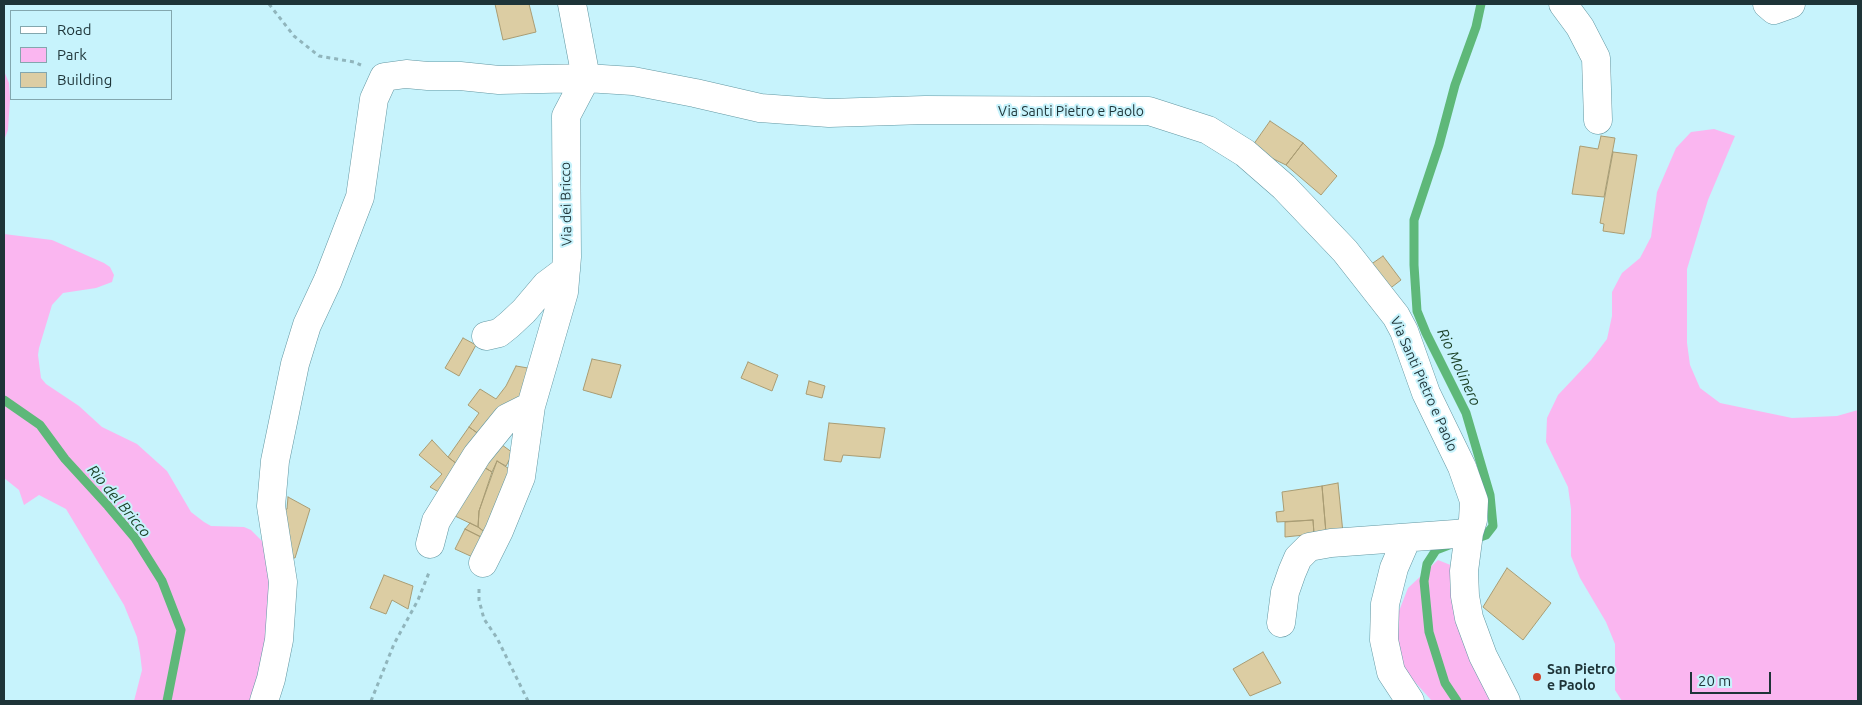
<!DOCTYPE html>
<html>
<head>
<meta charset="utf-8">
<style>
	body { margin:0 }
	#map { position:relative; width:1862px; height:705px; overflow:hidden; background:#c7f3fc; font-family:Ubuntu,sans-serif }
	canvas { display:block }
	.frame { position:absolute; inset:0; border:5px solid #1e3438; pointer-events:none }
	.legend { position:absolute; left:10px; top:10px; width:162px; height:90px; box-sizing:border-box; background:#c7f3fc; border:1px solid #83a7ae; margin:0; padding:6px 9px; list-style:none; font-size:15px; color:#1e3438 }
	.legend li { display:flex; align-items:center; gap:10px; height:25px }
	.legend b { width:25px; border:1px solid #83a7ae }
	.scale { position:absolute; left:1690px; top:672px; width:81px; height:22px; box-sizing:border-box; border:2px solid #1e3438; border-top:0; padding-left:6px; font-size:15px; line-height:18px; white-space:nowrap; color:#1e3438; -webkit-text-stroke:4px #c7f3fc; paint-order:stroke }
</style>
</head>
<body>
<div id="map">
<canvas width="1862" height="705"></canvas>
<div class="frame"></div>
<ul class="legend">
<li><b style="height:6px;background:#fff"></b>Road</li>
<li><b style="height:14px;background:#fab6f0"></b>Park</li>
<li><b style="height:14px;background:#dccda3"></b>Building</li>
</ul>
<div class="scale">20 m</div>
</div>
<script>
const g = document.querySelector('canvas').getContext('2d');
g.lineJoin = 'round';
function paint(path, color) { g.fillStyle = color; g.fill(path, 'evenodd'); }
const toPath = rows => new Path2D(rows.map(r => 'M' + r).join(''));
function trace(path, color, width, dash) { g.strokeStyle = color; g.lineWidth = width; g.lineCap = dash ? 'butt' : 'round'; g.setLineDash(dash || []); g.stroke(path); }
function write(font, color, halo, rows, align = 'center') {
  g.font = font + ' Ubuntu,sans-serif'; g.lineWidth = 4; g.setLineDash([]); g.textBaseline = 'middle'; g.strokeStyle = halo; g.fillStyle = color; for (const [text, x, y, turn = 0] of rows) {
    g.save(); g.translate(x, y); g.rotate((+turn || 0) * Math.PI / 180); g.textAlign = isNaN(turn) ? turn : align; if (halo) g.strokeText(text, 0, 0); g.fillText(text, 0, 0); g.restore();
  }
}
const green = toPath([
	[4,71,9,83,10,99,8,130,4,140],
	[1714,129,1735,136,1708,200,1687,269,1687,343,1690,365,1700,388,1720,403,1792,418,1837,416,1858,410,1858,701,1622,701,1615,690,1615,644,1606,622,1580,578,1571,556,1571,509,1568,487,1546,442,1547,418,1558,395,1591,360,1607,339,1612,316,1612,292,1622,273,1640,258,1651,237,1657,192,1676,148,1691,132],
	[4,234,52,240,104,263,110,267,114,275,112,282,96,288,63,293,52,305,39,348,38,355,41,378,46,384,79,406,102,427,137,444,167,471,191,512,204,522,211,526,244,527,251,530,262,541,267,548,271,574,267,643,254,701,134,701,142,670,140,653,137,637,124,605,66,509,39,495,24,505,19,490,4,478],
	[1438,560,1453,566,1496,701,1432,701,1405,671,1396,639,1399,611,1408,588]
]);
const stream = toPath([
	[4,400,40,425,65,459,108,506,135,538,162,581,181,630,167,701],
	[1472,540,1486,535,1493,526,1490,495,1466,413,1426,333,1417,311,1414,265,1414,220,1439,145,1455,85,1476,27,1481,4],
	[1449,545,1436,550,1427,564,1424,581,1429,632,1445,683,1457,701]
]);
const building = toPath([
	[495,4,529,4,536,32,503,40,495,4],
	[1270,121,1303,143,1286,165,1251,148,1270,121],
	[1601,136,1615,138,1604,197,1572,194,1580,146,1598,149,1601,136],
	[1303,143,1337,176,1321,195,1286,165,1303,143],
	[1613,152,1637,155,1624,234,1603,231,1604,224,1600,223,1613,152],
	[1383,256,1401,280,1388,290,1370,265,1383,256],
	[463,338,476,345,459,376,445,368,463,338],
	[592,359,621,365,611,398,583,390,592,359],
	[748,362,778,375,772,391,741,378,748,362],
	[516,366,534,369,521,404,483,437,469,427,479,413,468,405,480,389,496,399,506,386,516,366],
	[809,381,825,386,822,398,806,394,809,381],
	[829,423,885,428,880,458,843,455,841,462,824,460,829,423],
	[469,427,483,437,462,468,448,457,469,427],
	[494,439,513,453,506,466,497,461,492,472,477,463,494,439],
	[432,440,448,457,462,468,444,495,430,487,442,474,419,455,432,440],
	[497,461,514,472,494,539,478,527,479,511,497,461],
	[477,463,492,472,479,511,478,527,455,516,477,463],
	[1338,483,1343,533,1326,533,1322,486,1338,483],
	[1322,486,1326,533,1314,534,1313,520,1277,522,1276,512,1284,511,1282,492,1322,486],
	[288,497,310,509,295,558,281,557,276,512,287,509,288,497],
	[1313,520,1314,534,1285,537,1285,522,1313,520],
	[470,523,478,527,494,539,485,539,465,529,470,523],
	[465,529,485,539,477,559,455,549,465,529],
	[1507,568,1551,603,1523,640,1483,607,1507,568],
	[384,575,413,586,408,609,392,600,386,614,370,608,384,575],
	[1263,652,1281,683,1250,696,1233,669,1263,652]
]);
const path = toPath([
	[269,4,294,36,319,56,354,62,361,65],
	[479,589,479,600,484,619,497,638,528,701],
	[371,701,394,644,418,600,430,570]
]);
const minor = toPath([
	[1563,4,1580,27,1596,58,1598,120],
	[1767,4,1774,10,1791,4],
	[486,336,499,333,509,325,524,311,546,285,566,270],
	[1407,538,1394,568,1385,604,1384,640,1391,672,1410,701],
	[430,544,436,521,477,455,507,418,531,406,564,292,567,257,566,116,586,78,572,4],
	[483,563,499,531,521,477,531,406],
	[1281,623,1285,592,1292,572,1298,558,1309,547,1331,543,1469,533],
	[264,701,271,679,279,640,283,582,271,506,275,461,295,364,307,325,328,280,360,197,374,99,384,77,406,74,428,76,460,76,499,80,586,78,633,81,695,93,760,108,829,113,925,110,1149,111,1208,130,1245,153,1284,187,1345,251,1396,316,1404,331,1426,393,1462,467,1474,501,1473,520,1469,533,1464,571,1465,596,1469,618,1483,656,1506,701]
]);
const markers = [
	[1537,677,5,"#cf442d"]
];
const streetNames = [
	["Via Santi Pietro e Paolo",1071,111],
	["Via dei Bricco",566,204,-91],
	["Via Santi Pietro e Paolo",1424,384,66]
];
const poiNames = [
	["San Pietro",1547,669],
	["e Paolo",1547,685]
];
const waterNames = [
	["Rio Molinero",1459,367,65],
	["Rio del Bricco",119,501,50]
];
paint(green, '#fab6f0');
trace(stream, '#5eb879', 9);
paint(building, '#dccda3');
trace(building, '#a99c73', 1);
trace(minor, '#6297a2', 29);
trace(path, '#90b5bc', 3, [4, 4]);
trace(minor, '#fff', 28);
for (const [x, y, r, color] of markers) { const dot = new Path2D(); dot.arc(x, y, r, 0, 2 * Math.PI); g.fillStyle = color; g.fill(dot); trace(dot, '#c7f3fc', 2); }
write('14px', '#1e3438', '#c7f3fc', streetNames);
write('bold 14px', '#1e3438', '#c7f3fc', poiNames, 'left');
write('italic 15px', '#1d4329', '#c7f3fc', waterNames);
</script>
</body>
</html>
